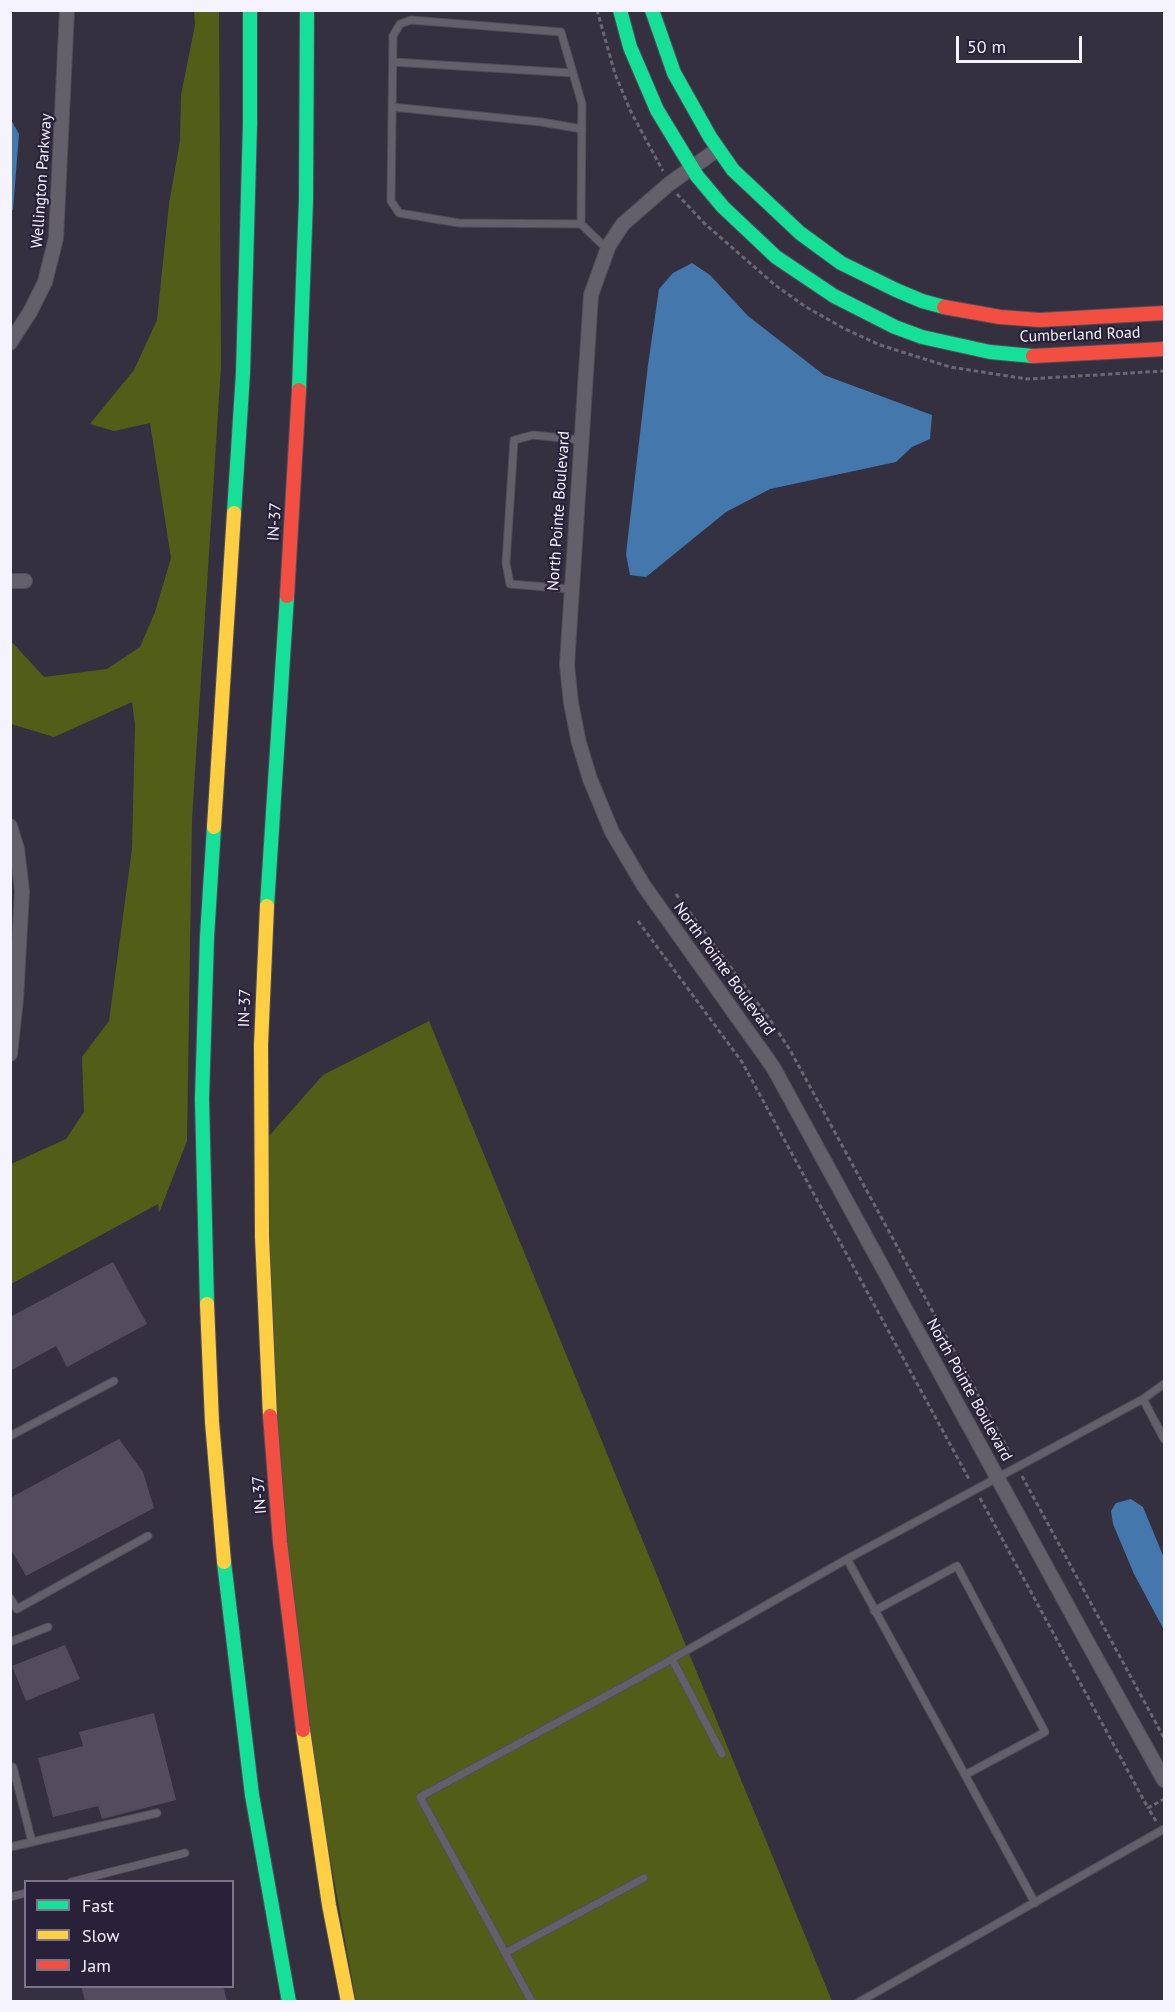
<!DOCTYPE html>
<html>
<head>
<meta charset="utf-8">
<style>
	body { margin:0 }
	#map { position:relative; width:1175px; height:2012px; overflow:hidden; background:#35303f; font-family:"PT Sans",sans-serif }
	canvas { display:block }
	.frame { position:absolute; inset:0; border:12px solid #f5f3fd; pointer-events:none }
	.legend { position:absolute; left:24px; top:1880px; width:210px; height:108px; box-sizing:border-box; background:#29203a; border:2px solid #7b7488; margin:0; padding:8px 10px; list-style:none; font-size:18px; color:#f5f3fd }
	.legend li { display:flex; align-items:center; gap:12px; height:30px }
	.legend b { width:30px; border:2px solid #7b7488 }
	.scale { position:absolute; left:956px; top:36px; width:126px; height:27px; box-sizing:border-box; border:3px solid #f5f3fd; border-top:0; padding-left:8px; font-size:18px; line-height:21px; white-space:nowrap; color:#f5f3fd; -webkit-text-stroke:4px #29203a; paint-order:stroke }
</style>
</head>
<body>
<div id="map">
<canvas width="1175" height="2012"></canvas>
<div class="frame"></div>
<ul class="legend">
<li><b style="height:8px;background:#16e098"></b>Fast</li>
<li><b style="height:8px;background:#ffcf43"></b>Slow</li>
<li><b style="height:8px;background:#f24e42"></b>Jam</li>
</ul>
<div class="scale">50 m</div>
</div>
<script>
const g = document.querySelector('canvas').getContext('2d');
g.lineJoin = 'round';
function paint(path, color) { g.fillStyle = color; g.fill(path, 'evenodd'); }
const toPath = rows => new Path2D(rows.map(r => 'M' + r).join(''));
function trace(path, color, width, dash) { g.strokeStyle = color; g.lineWidth = width; g.lineCap = dash ? 'butt' : 'round'; g.setLineDash(dash || []); g.stroke(path); }
function write(font, color, halo, rows, align = 'center') {
  g.font = font + ' "PT Sans",sans-serif'; g.lineWidth = 4.5; g.setLineDash([]); g.textBaseline = 'middle'; g.strokeStyle = halo; g.fillStyle = color; for (const [text, x, y, turn = 0] of rows) {
    g.save(); g.translate(x, y); g.rotate((+turn || 0) * Math.PI / 180); g.textAlign = isNaN(turn) ? turn : align; if (halo) g.strokeText(text, 0, 0); g.fillText(text, 0, 0); g.restore();
  }
}
const forest = toPath([
	[194,11,219,11,221,366,192,819,187,1141,159,1213,158,1204,11,1284,11,1164,66,1139,84,1112,82,1057,109,1021,132,849,135,725,132,702,54,737,11,724,11,641,44,677,107,669,140,647,155,612,171,558,150,423,114,431,90,424,134,370,157,320,169,204,180,141,181,95,195,25],
	[429,1021,832,2001,356,2001,292,1648,260,1146,323,1075]
]);
const water = toPath([
	[10,118,19,134,13,210,10,210],
	[692,263,710,275,748,316,824,375,932,415,930,439,912,447,896,462,770,489,726,512,646,577,630,575,626,554,648,365,659,289,673,273],
	[1131,1499,1143,1507,1164,1558,1164,1630,1134,1574,1113,1524,1111,1511,1116,1503]
]);
const building = toPath([
	[113,1262,147,1324,67,1367,56,1346,10,1371,10,1317],
	[119,1439,143,1472,154,1508,26,1576,10,1548,10,1498],
	[65,1645,80,1679,26,1701,12,1666],
	[154,1713,176,1800,102,1819,98,1806,53,1817,38,1758,83,1746,79,1732],
	[81,1986,223,1986,227,2001,85,2001]
]);
const path = toPath([
	[597,10,615,74,631,112,663,171],
	[677,194,704,223,775,285,806,307,845,329,880,345,950,367,1027,379,1164,371],
	[676,894,773,1024,790,1050,1012,1457],
	[638,921,742,1062,969,1479],
	[1022,1476,1164,1738],
	[980,1498,1148,1808],
	[1156,1821,1148,1808,1164,1799]
]);
const lane = toPath([
	[393,62,573,73],
	[392,107,541,122,582,129],
	[581,224,459,223,399,213,391,201,393,36,400,24,411,20,561,32,582,104,581,224,607,249],
	[570,589,510,584,506,563,514,440,533,435,581,440],
	[1143,1399,1164,1439],
	[10,1436,114,1381],
	[847,1559,1035,1903],
	[10,1598,17,1609,148,1536],
	[874,1611,957,1566,1045,1732,965,1775],
	[10,1642,48,1627],
	[672,1659,722,1754],
	[32,1842,157,1813],
	[10,1847,32,1842,13,1767],
	[71,1882,185,1853],
	[10,1897,26,1893],
	[505,1953,644,1878],
	[532,2002,420,1797,635,1680,847,1559,1143,1399,1164,1384],
	[859,2002,1164,1829]
]);
const street = toPath([
	[718,149,669,184,623,224,609,245,591,295,567,665,571,703,579,743,590,779,612,832,644,886,773,1067,1090,1647,1164,1780],
	[10,343,30,312,45,282,56,238,67,10],
	[10,581,25,581],
	[10,826,17,849,22,891,16,999,10,1054]
]);
const fast = toPath([
	[620,10,630,47,657,110,697,176,723,207,776,257,834,296,895,327,922,337,990,352,1033,356],
	[652,10,674,73,710,137,733,170,800,233,841,263,896,290,922,301,944,307],
	[299,390,306,200,307,10],
	[234,513,243,373,250,124,250,10],
	[267,906,287,596],
	[207,1304,202,1099,207,937,214,827],
	[224,1562,252,1795,289,2002]
]);
const slow = toPath([
	[214,827,234,513],
	[267,906,261,1045,262,1237,270,1416],
	[207,1304,212,1422,224,1562],
	[303,1730,329,1905,348,2002]
]);
const jam = toPath([
	[944,307,1000,317,1040,320,1164,313],
	[1033,356,1164,349],
	[287,596,299,390],
	[270,1416,280,1542,303,1730]
]);
const streetNames = [
	["Wellington Parkway",42,181,-86],
	["Cumberland Road",1080,335,-2],
	["North Pointe Boulevard",559,511,-86],
	["IN-37",275,522,-86],
	["North Pointe Boulevard",724,969,54],
	["IN-37",245,1008,-88],
	["North Pointe Boulevard",969,1390,61],
	["IN-37",260,1495,-95]
];
paint(forest, '#525e18');
paint(water, '#4477ab');
paint(building, '#524c5e');
trace(lane, '#514d59', 9);
trace(street, '#514d59', 16);
trace(fast, '#514d59', 16);
trace(slow, '#514d59', 16);
trace(jam, '#514d59', 16);
trace(path, '#6b6771', 3, [4.5, 3]);
trace(lane, '#64606b', 7);
trace(street, '#64606b', 14);
trace(fast, '#16e098', 14);
trace(slow, '#ffcf43', 14);
trace(jam, '#f24e42', 14);
write('16px', '#f5f3fd', '#29203a', streetNames);
</script>
</body>
</html>
